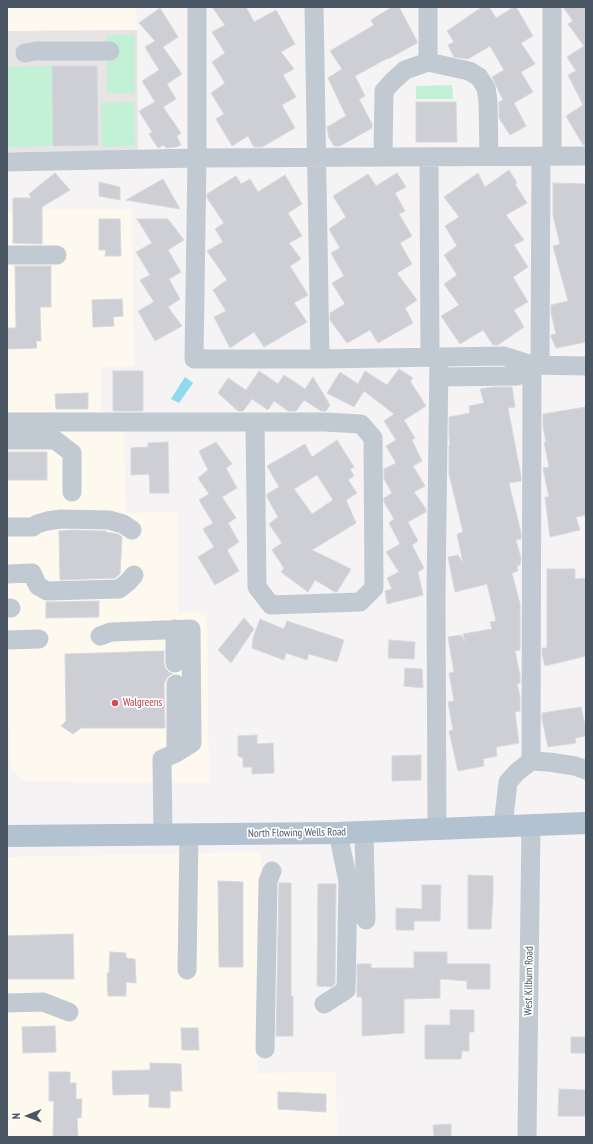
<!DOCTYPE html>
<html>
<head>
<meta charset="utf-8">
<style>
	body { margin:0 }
	#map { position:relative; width:593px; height:1144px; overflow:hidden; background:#f5f3f3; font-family:"PT Sans Narrow",sans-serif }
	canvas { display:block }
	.frame { position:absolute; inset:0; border:8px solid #4a5661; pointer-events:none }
	.north { position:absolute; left:8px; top:1096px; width:40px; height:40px; -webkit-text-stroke:3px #fff; paint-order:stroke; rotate:269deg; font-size:11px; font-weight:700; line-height:16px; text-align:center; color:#4a5661 }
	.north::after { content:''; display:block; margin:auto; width:14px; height:18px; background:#4a5661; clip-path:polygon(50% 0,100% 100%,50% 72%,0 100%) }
</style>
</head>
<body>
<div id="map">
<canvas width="593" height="1144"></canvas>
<div class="frame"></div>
<div class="north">N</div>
</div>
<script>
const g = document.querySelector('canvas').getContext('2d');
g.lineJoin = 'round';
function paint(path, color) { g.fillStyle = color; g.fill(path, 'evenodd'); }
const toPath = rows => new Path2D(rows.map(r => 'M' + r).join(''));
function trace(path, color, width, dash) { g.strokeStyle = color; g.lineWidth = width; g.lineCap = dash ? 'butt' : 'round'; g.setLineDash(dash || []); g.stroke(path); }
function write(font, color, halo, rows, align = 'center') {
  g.font = font + ' "PT Sans Narrow",sans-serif'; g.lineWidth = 3.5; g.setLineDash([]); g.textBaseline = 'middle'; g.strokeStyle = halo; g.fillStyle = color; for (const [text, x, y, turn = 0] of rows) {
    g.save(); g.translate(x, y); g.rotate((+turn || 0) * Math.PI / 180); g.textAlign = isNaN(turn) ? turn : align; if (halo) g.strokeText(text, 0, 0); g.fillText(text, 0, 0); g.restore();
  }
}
const commercial = toPath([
	[7,7,136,7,137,30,7,31],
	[132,209,134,366,101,367,101,413,123,413,126,513,178,512,178,612,207,613,209,783,25,781,11,769,7,704,7,210],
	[261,852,257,1073,336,1072,337,1137,7,1137,7,857]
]);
const education = toPath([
	[137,30,138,151,7,152,7,31]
]);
const green = toPath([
	[107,35,135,35,135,93,107,93],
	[52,66,53,146,7,147,7,67],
	[452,85,453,99,416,99,416,86],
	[134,102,135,146,102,147,101,103]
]);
const water = toPath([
	[185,377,193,383,179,403,171,399]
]);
const building = toPath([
	[212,7,246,7,254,22,276,10,295,44,281,52,294,69,283,75,296,97,282,105,295,128,262,147,254,147,248,136,232,146,216,119,224,114,211,93,225,83,212,62,225,53,212,32,225,25,212,7],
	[392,7,399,7,417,41,417,43,388,59,388,58,355,76,365,96,359,99,372,124,372,128,340,146,334,146,329,138,327,127,346,116,328,78,342,69,330,51,374,25,371,20,392,7],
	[482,7,489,7,496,18,514,7,516,7,533,36,521,43,535,64,521,72,533,92,514,103,526,126,510,135,499,118,499,102,503,100,492,77,504,70,490,46,468,59,454,57,448,45,454,42,447,31,482,7],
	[563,7,586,7,586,145,583,145,566,116,583,105,568,75,576,71,567,57,584,46,568,24,573,21,563,7],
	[160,8,178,37,163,47,182,74,167,84,176,99,163,107,181,133,177,136,181,145,176,147,166,148,164,145,158,148,149,134,152,132,139,111,155,102,142,81,159,70,145,47,155,41,139,23,160,8],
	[52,66,97,66,98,145,53,146,52,66],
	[416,102,456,102,457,142,416,142,416,102],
	[509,170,517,183,515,184,527,203,506,215,524,240,514,245,528,267,513,277,528,302,514,310,524,327,498,345,493,345,483,330,460,344,441,316,459,305,444,284,457,275,444,255,457,246,445,226,459,217,444,197,478,173,485,187,509,170],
	[55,173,70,190,42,207,42,244,13,243,13,198,31,198,29,194,55,173],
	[397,173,406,187,395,193,405,211,399,214,412,236,400,243,412,264,397,273,417,300,405,308,413,323,378,343,370,330,347,343,330,320,330,313,345,304,332,283,344,276,331,253,340,248,329,229,346,217,333,196,368,174,376,186,397,173],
	[285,175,302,204,288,213,302,236,289,243,301,259,290,266,308,295,294,303,307,322,264,347,254,332,230,348,214,317,226,311,213,290,227,280,207,251,223,242,215,229,224,223,207,198,207,194,236,176,241,184,250,179,258,192,285,175],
	[163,179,180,209,126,200,163,179],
	[99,182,120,187,120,200,99,196,99,182],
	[553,183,586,184,586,342,556,348,551,337,551,335,556,334,551,313,551,305,568,301,553,246,560,244,553,216,553,183],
	[99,219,120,219,121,256,105,256,106,250,99,250,99,219],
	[137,219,168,219,184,240,168,250,181,272,169,279,180,299,168,307,182,326,155,341,138,311,154,302,140,280,150,275,136,252,152,243,137,219],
	[15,266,51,266,51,307,40,307,41,341,36,341,37,348,7,349,7,328,16,328,15,266],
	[122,299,123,316,113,317,114,326,93,327,92,300,122,299],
	[399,369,413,378,410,381,426,406,404,420,415,438,412,440,422,461,413,466,425,486,414,492,426,509,426,512,408,522,418,541,412,545,424,568,418,572,423,595,387,604,385,591,392,589,387,578,399,572,386,552,400,544,389,523,394,519,384,502,384,498,392,493,384,479,384,469,396,463,386,446,396,440,384,421,394,414,364,391,354,407,327,393,340,372,358,384,365,371,387,385,399,369],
	[113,371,143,371,143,411,113,411,113,371],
	[259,371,278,384,284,375,305,389,313,377,330,405,326,411,321,411,304,400,296,411,288,411,274,401,268,410,252,399,243,411,238,411,218,393,228,378,246,390,259,371],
	[494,387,512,387,515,407,508,408,521,476,521,481,509,483,521,533,521,539,516,540,521,558,520,565,517,566,518,571,512,573,520,604,520,650,515,651,520,675,520,683,517,684,520,696,520,711,515,712,519,743,496,747,497,756,483,759,484,766,458,771,449,731,453,730,448,702,454,701,449,673,454,672,448,637,461,635,465,642,463,634,492,629,490,622,496,621,487,584,455,592,448,557,458,555,463,563,457,534,463,532,449,474,449,445,450,445,449,437,449,417,470,413,469,406,484,403,480,389,494,387],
	[88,393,88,409,56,409,55,394,88,393],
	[586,407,586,515,576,517,580,530,550,537,545,497,549,497,543,468,549,467,544,442,546,442,543,427,543,414,586,407],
	[337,440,354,467,350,469,354,476,348,480,357,493,346,500,356,523,312,550,351,569,337,592,335,592,315,580,308,592,281,572,284,568,272,550,282,543,269,524,278,517,267,497,267,494,279,487,267,466,305,444,312,457,337,440],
	[317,475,333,500,312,514,294,489,317,475],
	[168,442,169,493,150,493,149,474,131,475,131,448,148,447,148,443,168,442],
	[216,442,232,464,226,468,237,488,222,497,236,518,228,523,239,542,227,550,239,571,215,585,198,557,214,547,203,529,213,523,199,500,209,494,198,478,208,470,199,451,216,442],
	[7,452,47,452,47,480,7,480,7,452],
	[72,530,106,531,106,532,118,534,122,537,120,574,115,578,60,580,59,531,72,530],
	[547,569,575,569,575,579,586,578,586,656,545,666,542,654,542,648,547,648,547,569],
	[99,601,99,617,46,618,46,602,99,601],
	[244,618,254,629,231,663,218,650,244,618],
	[260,619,284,629,287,621,344,640,337,662,309,654,307,660,286,653,284,660,252,648,253,638,260,619],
	[389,640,415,642,414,659,388,658,389,640],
	[164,651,164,663,165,668,169,672,173,674,170,675,167,678,164,684,165,728,81,728,73,734,61,726,66,721,65,654,164,651],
	[405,668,422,669,423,688,404,686,405,668],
	[581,707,586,728,586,736,575,738,576,743,548,747,542,719,542,713,581,707],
	[257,735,257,744,273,743,274,773,252,774,252,767,243,767,243,758,238,756,238,736,257,735],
	[421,755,421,780,392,781,392,756,421,755],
	[468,875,493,876,493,895,491,929,468,929,468,875],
	[218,881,243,882,243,967,219,967,218,881],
	[279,883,291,883,291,996,293,996,293,1036,276,1036,279,883],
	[318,884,336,884,335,984,331,987,317,986,318,884],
	[422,885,441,885,440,921,414,921,414,930,396,930,396,908,422,909,422,885],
	[73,934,74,979,7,979,7,936,73,934],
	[110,952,126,953,126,958,135,959,136,983,126,982,126,996,108,996,107,973,109,973,110,952],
	[414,952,447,952,447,964,490,964,490,989,467,989,467,981,440,979,440,998,404,999,404,1033,362,1036,362,997,357,997,357,964,371,964,371,968,414,968,414,952],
	[450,1010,474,1010,474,1032,469,1032,469,1051,462,1051,461,1059,425,1059,425,1025,450,1025,450,1010],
	[55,1026,56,1052,23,1053,22,1027,55,1026],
	[181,1028,198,1028,199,1050,182,1050,181,1028],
	[571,1037,586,1037,586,1053,571,1053,571,1037],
	[150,1063,181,1064,182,1091,170,1091,170,1108,149,1107,149,1094,113,1095,112,1071,150,1070,150,1063],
	[49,1072,70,1072,70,1083,76,1083,76,1099,82,1099,81,1118,77,1118,78,1137,53,1137,54,1101,49,1101,49,1072],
	[559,1089,586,1090,586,1116,558,1116,559,1089],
	[278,1092,326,1094,326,1112,278,1109,278,1092],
	[451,1124,451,1137,434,1137,433,1125,451,1124]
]);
const minor = toPath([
	[197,7,197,158,194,359,320,359,504,356,532,365,586,366],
	[314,7,320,359],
	[25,53,36,51,110,51],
	[428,62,428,7],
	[552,156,552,7],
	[383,157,384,91,392,82,405,70,428,62,469,71,479,77,486,88,488,101,489,156],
	[429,157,430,357],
	[7,162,197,158,586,156],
	[7,255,57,255],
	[540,365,541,156],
	[439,377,517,376,532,365],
	[7,422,324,422,361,424,373,438,374,588,360,602,271,605,257,587,255,422],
	[7,440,55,440,72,453,72,492],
	[7,527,33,527,37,524,47,521,61,519,109,520,123,524,132,530],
	[7,574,32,573,38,586,47,591,119,589,128,582,134,575],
	[7,608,11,608],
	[175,629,175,663],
	[100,636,111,632,191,629,192,743,176,753,162,759,163,835],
	[7,640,39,639],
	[176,684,176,753],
	[531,761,532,365],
	[503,826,508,782,517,772,531,761,549,762,575,766,586,770],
	[437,829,436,594,439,357],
	[364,832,366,920],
	[187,970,189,835],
	[7,1003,43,1002,69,1012],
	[324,1004,346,990,348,881,338,833],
	[265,1049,268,881,272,871],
	[527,1137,531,824]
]);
const major = toPath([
	[7,836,338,833,586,823]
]);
const markers = [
	[115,703,4,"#e0444e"]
];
const healthNames = [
	["Walgreens",123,703]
];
const streetNames = [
	["North Flowing Wells Road",297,833,-1],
	["West Kilburn Road",529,981,-89]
];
paint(commercial, '#fdf9ef');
paint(education, '#e6e4e5');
paint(green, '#c3f1d5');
paint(water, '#90daee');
paint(building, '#cdcfd5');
trace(building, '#d7d9de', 1);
trace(minor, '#c1cad2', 19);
trace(major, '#b3c2d1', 22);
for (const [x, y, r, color] of markers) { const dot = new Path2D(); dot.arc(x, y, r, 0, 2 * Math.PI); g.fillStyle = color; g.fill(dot); trace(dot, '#fff', 1.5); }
write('11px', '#be3a42', '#fff', healthNames, 'left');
write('11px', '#4a5661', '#fff', streetNames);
</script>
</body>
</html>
